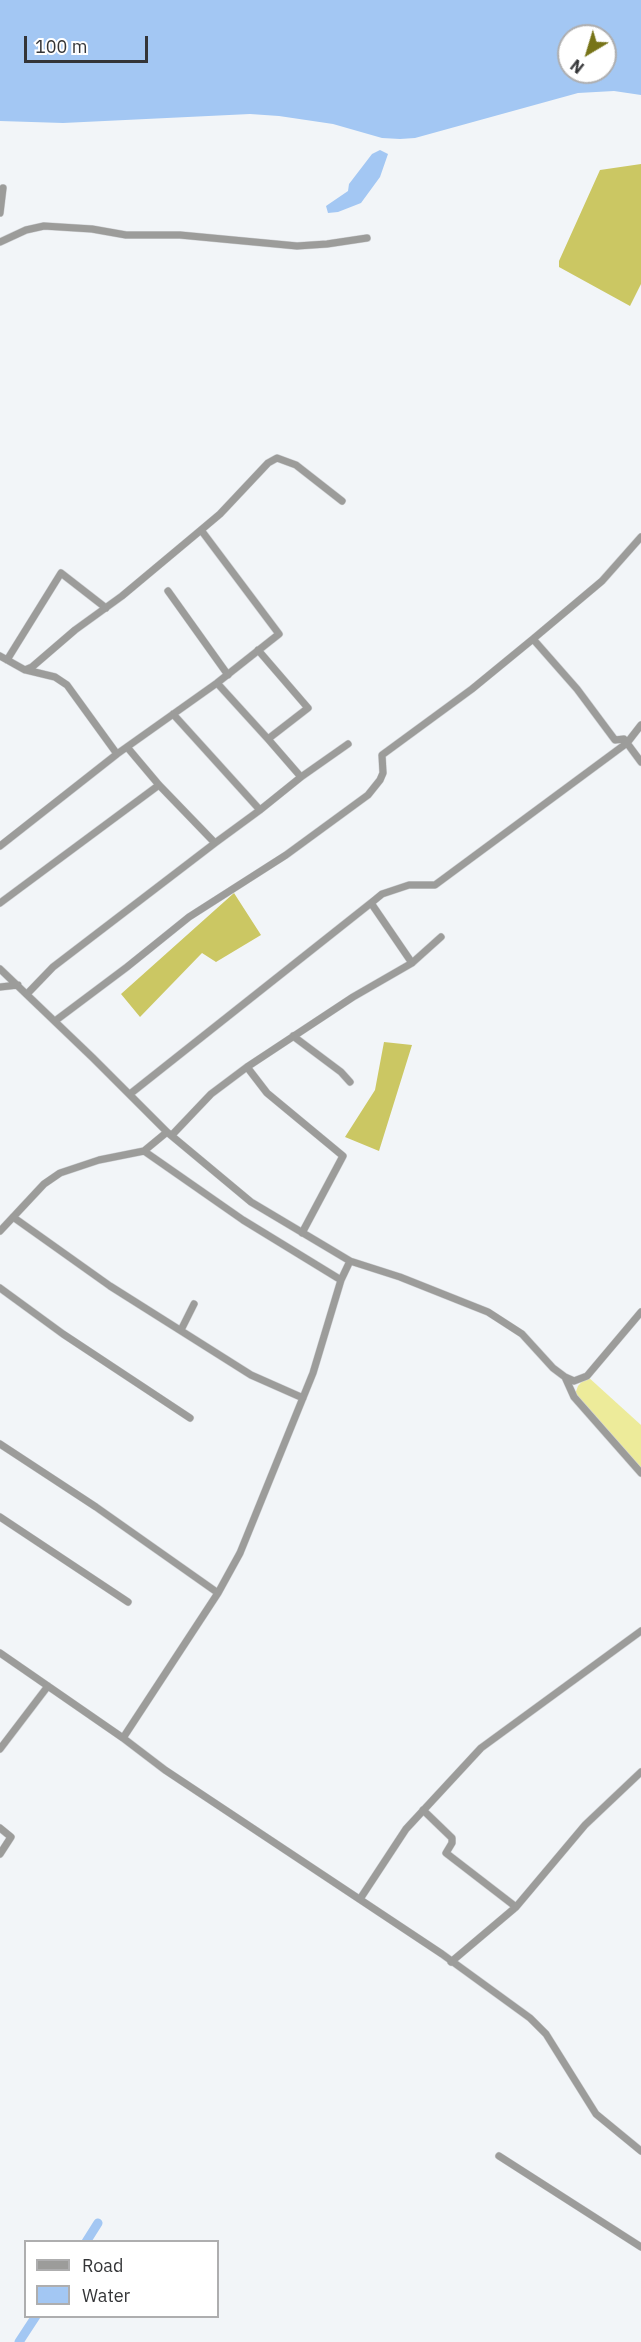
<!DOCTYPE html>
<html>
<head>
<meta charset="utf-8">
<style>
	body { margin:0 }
	#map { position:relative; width:641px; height:2342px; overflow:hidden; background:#f2f5f8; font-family:"IBM Plex Sans",sans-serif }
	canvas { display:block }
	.legend { position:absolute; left:24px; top:2240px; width:195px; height:78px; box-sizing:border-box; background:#fff; border:2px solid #aeaeaf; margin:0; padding:8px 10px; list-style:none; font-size:18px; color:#343537 }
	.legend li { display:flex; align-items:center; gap:12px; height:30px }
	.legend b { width:30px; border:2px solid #aeaeaf }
	.north { position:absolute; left:557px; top:24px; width:60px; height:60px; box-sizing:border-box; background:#fff; border:2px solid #aeaeaf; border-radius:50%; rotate:218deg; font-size:16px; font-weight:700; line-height:24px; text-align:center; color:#343537 }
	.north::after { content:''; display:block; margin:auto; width:21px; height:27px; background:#777418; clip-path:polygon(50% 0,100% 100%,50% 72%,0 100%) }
	.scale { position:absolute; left:24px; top:36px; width:124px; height:27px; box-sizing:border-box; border:3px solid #343537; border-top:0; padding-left:8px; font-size:18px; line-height:21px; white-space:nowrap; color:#343537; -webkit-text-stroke:4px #fff; paint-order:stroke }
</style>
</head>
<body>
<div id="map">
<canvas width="641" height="2342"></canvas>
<ul class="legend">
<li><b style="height:8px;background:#9c9c9a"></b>Road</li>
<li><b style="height:16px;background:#a3c7f3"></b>Water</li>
</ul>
<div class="north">N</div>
<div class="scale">100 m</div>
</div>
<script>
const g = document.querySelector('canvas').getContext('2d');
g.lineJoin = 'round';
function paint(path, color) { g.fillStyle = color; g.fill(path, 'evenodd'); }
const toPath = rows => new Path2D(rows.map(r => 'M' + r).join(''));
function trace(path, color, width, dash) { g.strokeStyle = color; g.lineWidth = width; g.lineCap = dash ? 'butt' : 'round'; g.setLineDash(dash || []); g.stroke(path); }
const green = toPath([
	[587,1376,641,1425,641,1473,574,1397,578,1386]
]);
const forest = toPath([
	[641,164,641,284,630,306,559,267,559,261,600,170],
	[234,893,261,935,216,962,202,953,140,1017,121,994],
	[384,1042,412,1045,379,1151,345,1137,375,1090]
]);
const water = toPath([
	[0,0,641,0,641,95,614,91,578,93,415,138,400,139,382,138,333,124,279,116,250,114,63,123,0,121],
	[569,36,605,36,605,72,569,72],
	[380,150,388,154,380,177,361,203,338,212,328,213,326,206,348,191,349,184,372,154]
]);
const canal = toPath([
	[86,2242,98,2223],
	[19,2342,36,2316]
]);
const minor = toPath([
	[0,213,3,188],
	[0,242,26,230,44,226,92,229,126,235,180,235,297,246,327,244,367,238],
	[168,591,228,675],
	[533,639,577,689,615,740,624,739,641,762],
	[0,656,25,670,32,667,75,630,122,596,201,530,220,514,268,463,277,458,296,465,342,501],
	[7,660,61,573,106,608],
	[26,670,55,677,67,685,117,754],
	[217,683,268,739],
	[173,714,260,810],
	[127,747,159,785,215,843,260,810,301,777,268,739,308,708,258,650],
	[301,777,348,744],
	[0,846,117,754,217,683,279,634,201,530],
	[0,903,159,785],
	[371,903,382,894,409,885,435,885,627,743,641,725],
	[0,969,93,1058,167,1132,144,1151,99,1160,60,1173,44,1184,0,1231],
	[0,987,18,985],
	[27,994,53,967,215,843],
	[55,1021,127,967,189,917,286,855,368,795,380,780,383,773,382,755,472,689,533,639,602,581,641,537],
	[293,1036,341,1072,350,1082],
	[247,1067,267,1093,343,1156,302,1233],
	[130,1094,371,903,412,963],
	[167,1132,251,1202,350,1261,400,1277,488,1312,522,1334,553,1368,565,1377,574,1397,641,1473],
	[172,1135,211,1094,247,1067,353,997,412,963,441,937],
	[13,1217,110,1286,251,1375,303,1398],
	[341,1280,350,1261],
	[0,1288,63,1334,190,1418],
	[181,1330,194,1304],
	[565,1377,574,1381,587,1376,641,1312],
	[0,1444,96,1507,218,1593],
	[0,1517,128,1602],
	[0,1653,123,1738,165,1770,442,1954,530,2018,546,2034,596,2114,641,2151],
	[123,1738,218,1593,240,1553,313,1373,341,1280,243,1220,144,1151],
	[0,1749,48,1686],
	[423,1810,452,1838,452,1843,446,1853,516,1907],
	[0,1828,11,1837,0,1854],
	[360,1899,406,1829,481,1748,641,1631],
	[451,1962,516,1907,585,1825,641,1772],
	[499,2156,641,2247]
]);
paint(green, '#edeb9a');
paint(forest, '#cbc763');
paint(water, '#a3c7f3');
trace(canal, '#a3c7f3', 9);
trace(minor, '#d0d2d5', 8);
trace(minor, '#9c9c9a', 7);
</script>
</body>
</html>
